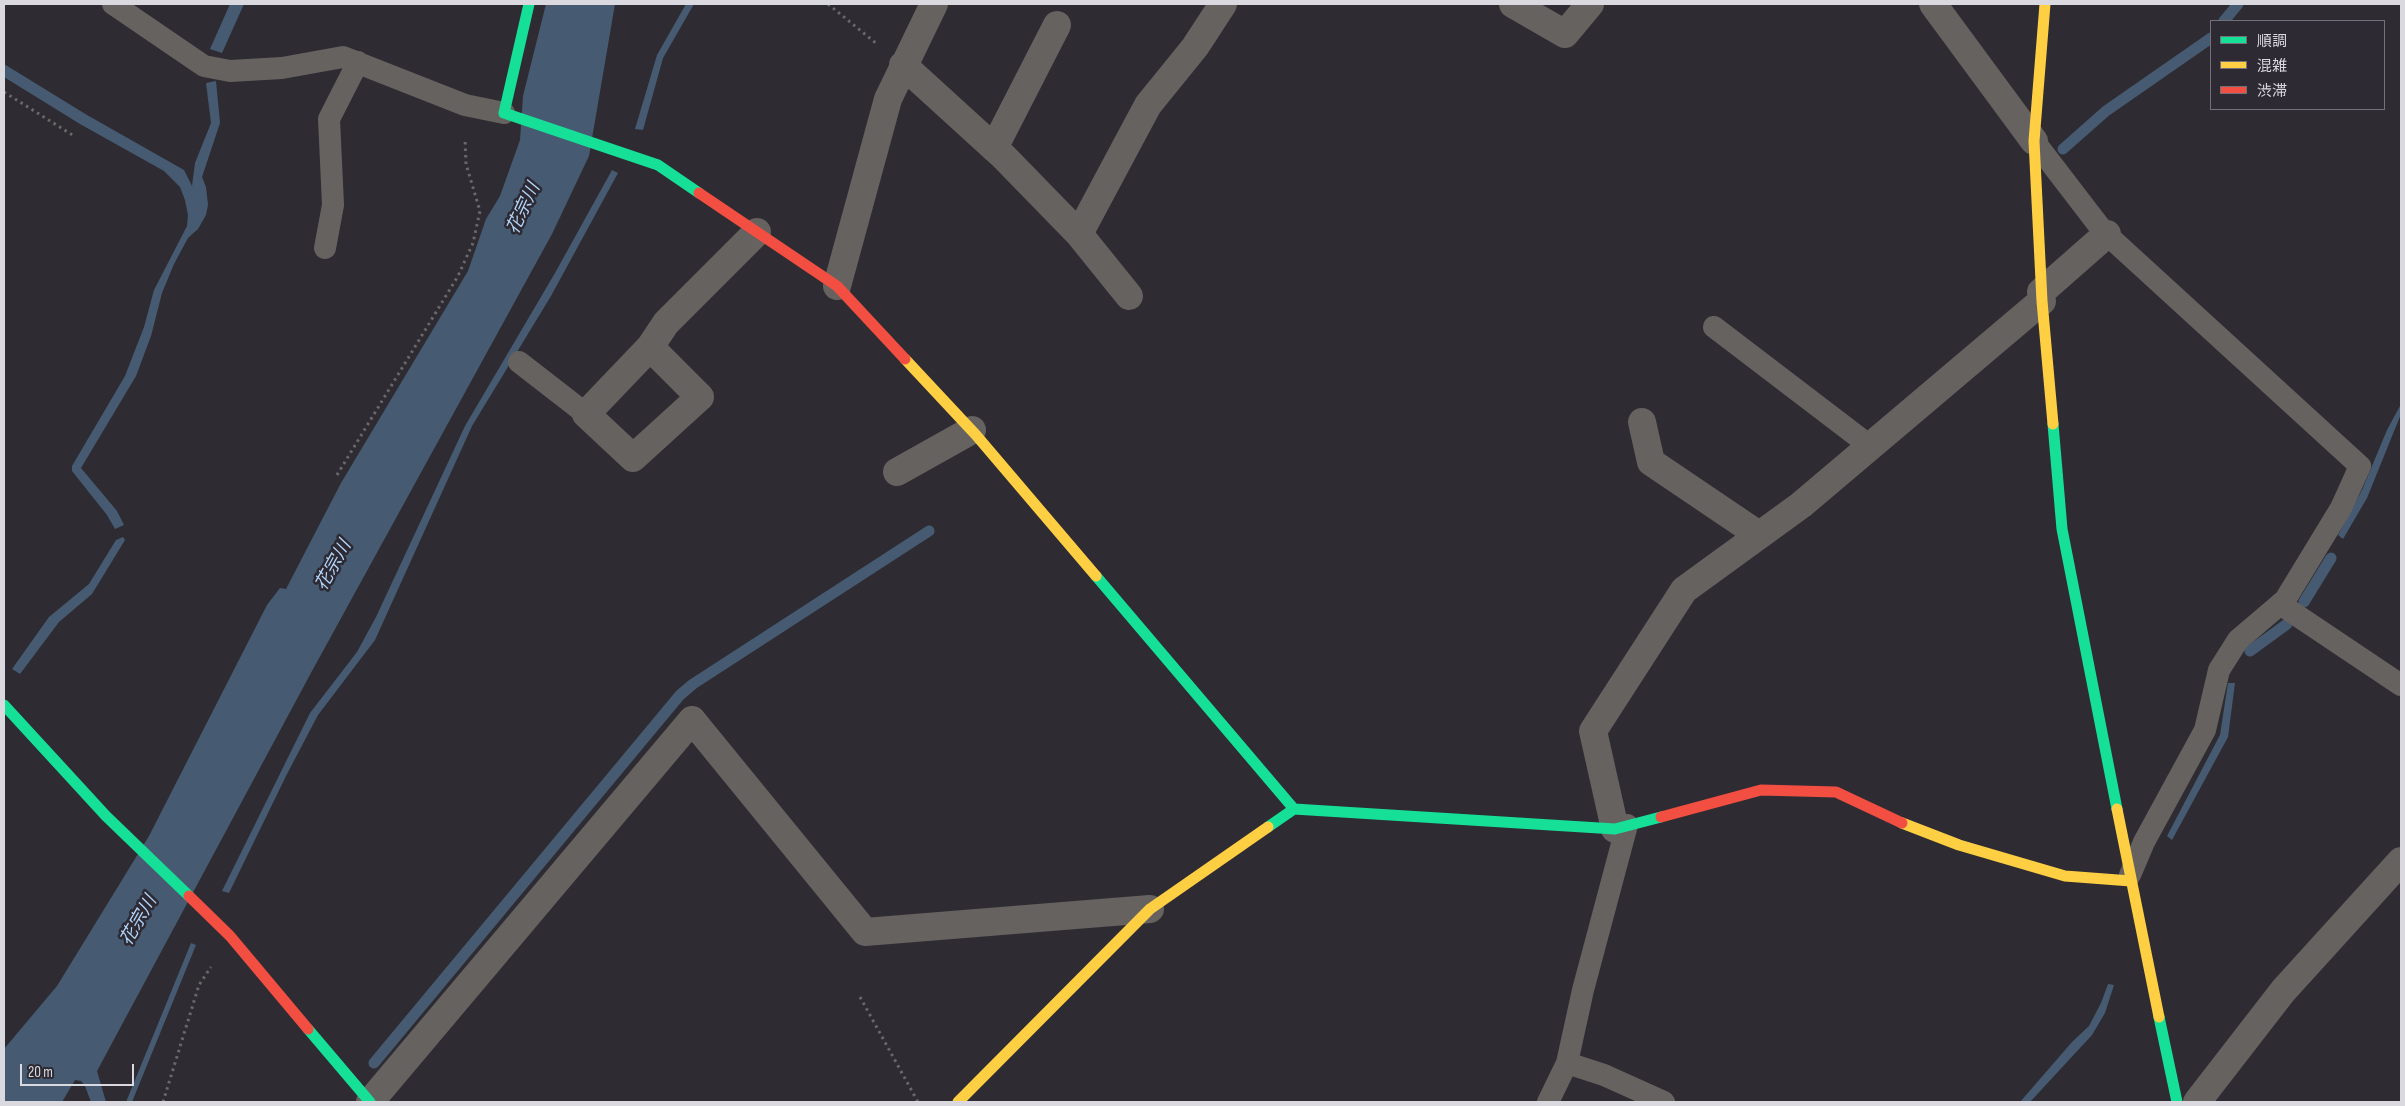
<!DOCTYPE html>
<html>
<head>
<meta charset="utf-8">
<style>
	body { margin:0 }
	#map { position:relative; width:2405px; height:1106px; overflow:hidden; background:#2e2c32; font-family:"Sofia Sans Condensed","Noto Sans JP",sans-serif }
	canvas { display:block }
	.frame { position:absolute; inset:0; border:5px solid #dbd9e0; pointer-events:none }
	.legend { position:absolute; left:2210px; top:20px; width:175px; height:90px; box-sizing:border-box; background:#2d2a34; border:1px solid #737079; margin:0; padding:6px 9px; list-style:none; font-size:15px; color:#dbd9e0 }
	.legend li { display:flex; align-items:center; gap:10px; height:25px }
	.legend b { width:25px; border:1px solid #737079 }
	.scale { position:absolute; left:20px; top:1064px; width:114px; height:22px; box-sizing:border-box; border:2px solid #dbd9e0; border-top:0; padding-left:6px; font-size:15px; line-height:18px; white-space:nowrap; color:#dbd9e0; -webkit-text-stroke:4px #2d2a34; paint-order:stroke }
</style>
</head>
<body>
<div id="map">
<canvas width="2405" height="1106"></canvas>
<div class="frame"></div>
<ul class="legend">
<li><b style="height:6px;background:#16e098"></b>順調</li>
<li><b style="height:6px;background:#ffcf43"></b>混雑</li>
<li><b style="height:6px;background:#f24e42"></b>渋滞</li>
</ul>
<div class="scale">20 m</div>
</div>
<script>
const g = document.querySelector('canvas').getContext('2d');
g.lineJoin = 'round';
function paint(path, color) { g.fillStyle = color; g.fill(path, 'evenodd'); }
const toPath = rows => new Path2D(rows.map(r => 'M' + r).join(''));
function trace(path, color, width, dash) { g.strokeStyle = color; g.lineWidth = width; g.lineCap = dash ? 'butt' : 'round'; g.setLineDash(dash || []); g.stroke(path); }
function write(font, color, halo, rows, align = 'center') {
  g.font = font + ' "Sofia Sans Condensed","Noto Sans JP",sans-serif'; g.lineWidth = 5; g.setLineDash([]); g.textBaseline = 'middle'; g.strokeStyle = halo; g.fillStyle = color; for (const [text, x, y, turn = 0] of rows) {
    g.save(); g.translate(x, y); g.rotate((+turn || 0) * Math.PI / 180); g.textAlign = isNaN(turn) ? turn : align; if (halo) g.strokeText(text, 0, 0); g.fillText(text, 0, 0); g.restore();
  }
}
const water = toPath([
	[230,4,244,4,222,53,210,49],
	[546,4,615,4,589,156,552,234,312,671,97,1071,106,1102,91,1102,85,1086,81,1081,75,1080,62,1102,4,1102,4,1049,57,986,149,836,267,605,280,588,286,589,341,483,468,271,486,219,500,196,520,140,523,96],
	[686,4,694,4,663,58,643,130,635,129,657,55],
	[4,64,87,115,184,170,192,186,195,163,211,123,206,83,216,81,220,123,202,177,206,187,208,205,206,215,198,229,188,238,174,264,162,293,151,336,136,376,81,468,117,511,124,525,115,529,107,515,72,471,72,466,125,376,144,327,154,290,187,226,188,215,185,200,180,187,164,171,80,124,4,77],
	[612,170,618,173,551,296,472,426,375,640,318,715,287,774,229,893,222,891,310,713,357,652,376,617,465,426,555,273],
	[2401,404,2401,414,2367,498,2343,539,2338,535,2362,490,2387,430],
	[123,537,125,540,92,594,59,622,20,674,12,669,49,617,89,584,116,540],
	[2228,683,2235,683,2228,737,2172,840,2167,836,2220,735],
	[191,943,196,945,132,1102,126,1102],
	[2108,984,2114,985,2105,1013,2092,1035,2030,1102,2020,1102,2072,1042,2089,1026,2101,1003]
]);
const stream = toPath([
	[2224,21,2238,4],
	[2063,149,2106,111,2211,38],
	[2304,602,2331,558],
	[2250,651,2287,624],
	[374,1063,680,695,693,684,929,531]
]);
const path = toPath([
	[828,4,877,44],
	[4,92,74,136],
	[337,475,458,276,473,243,480,211,466,164,465,138],
	[860,997,918,1102],
	[163,1102,199,985,211,967]
]);
const lane = toPath([
	[113,4,204,66,230,71,282,68,343,57,465,105,504,113],
	[2034,141,2103,231,2360,466,2341,508,2285,600,2238,640,2219,670,2205,730,2144,842,2130,875],
	[325,248,333,205,329,119,358,62],
	[1714,327,1870,446],
	[519,362,586,414],
	[2280,604,2401,685],
	[1567,1063,1604,1075,1664,1102],
	[1548,1102,1567,1063,1583,990,1627,825]
]);
const street = toPath([
	[1513,4,1565,34,1590,4],
	[1933,4,2034,141],
	[903,65,1004,157,1079,234,1129,296],
	[994,148,1057,25],
	[1079,234,1148,105,1195,47,1223,4],
	[837,286,888,99,934,4],
	[2041,292,2107,234],
	[650,347,700,397,633,458,586,414,650,347,666,323,757,232],
	[1642,422,1651,462,1759,535],
	[897,472,972,430],
	[1615,829,1593,731,1684,590,1801,505,2042,301],
	[370,1102,692,720,865,932,1150,909],
	[2197,1102,2283,991,2401,861]
]);
const fast = toPath([
	[529,4,504,113,658,165,699,193],
	[2053,424,2062,529,2117,809],
	[1096,576,1294,809],
	[4,705,106,816,189,896],
	[1268,827,1294,809,1615,829,1661,817],
	[2159,1017,2177,1102],
	[308,1029,370,1102]
]);
const slow = toPath([
	[2045,4,2034,141,2042,301,2053,424],
	[905,359,976,435,1096,576],
	[2117,809,2159,1017],
	[1902,823,1959,845,2065,876,2131,881],
	[958,1102,1150,909,1268,827]
]);
const jam = toPath([
	[699,193,837,286,905,359],
	[1661,817,1761,790,1836,792,1902,823],
	[189,896,230,936,308,1029]
]);
const waterNames = [
	["花宗川",524,209,-65],
	["花宗川",334,566,-61],
	["花宗川",139,921,-60]
];
paint(water, '#465b72');
trace(stream, '#465b72', 11);
trace(path, '#6a6868', 3, [2.5, 4]);
trace(lane, '#656260', 22);
trace(street, '#656260', 28);
trace(fast, '#16e098', 11);
trace(slow, '#ffcf43', 11);
trace(jam, '#f24e42', 11);
write('italic 18px', '#b2d5f9', '#2d2a34', waterNames);
</script>
</body>
</html>
